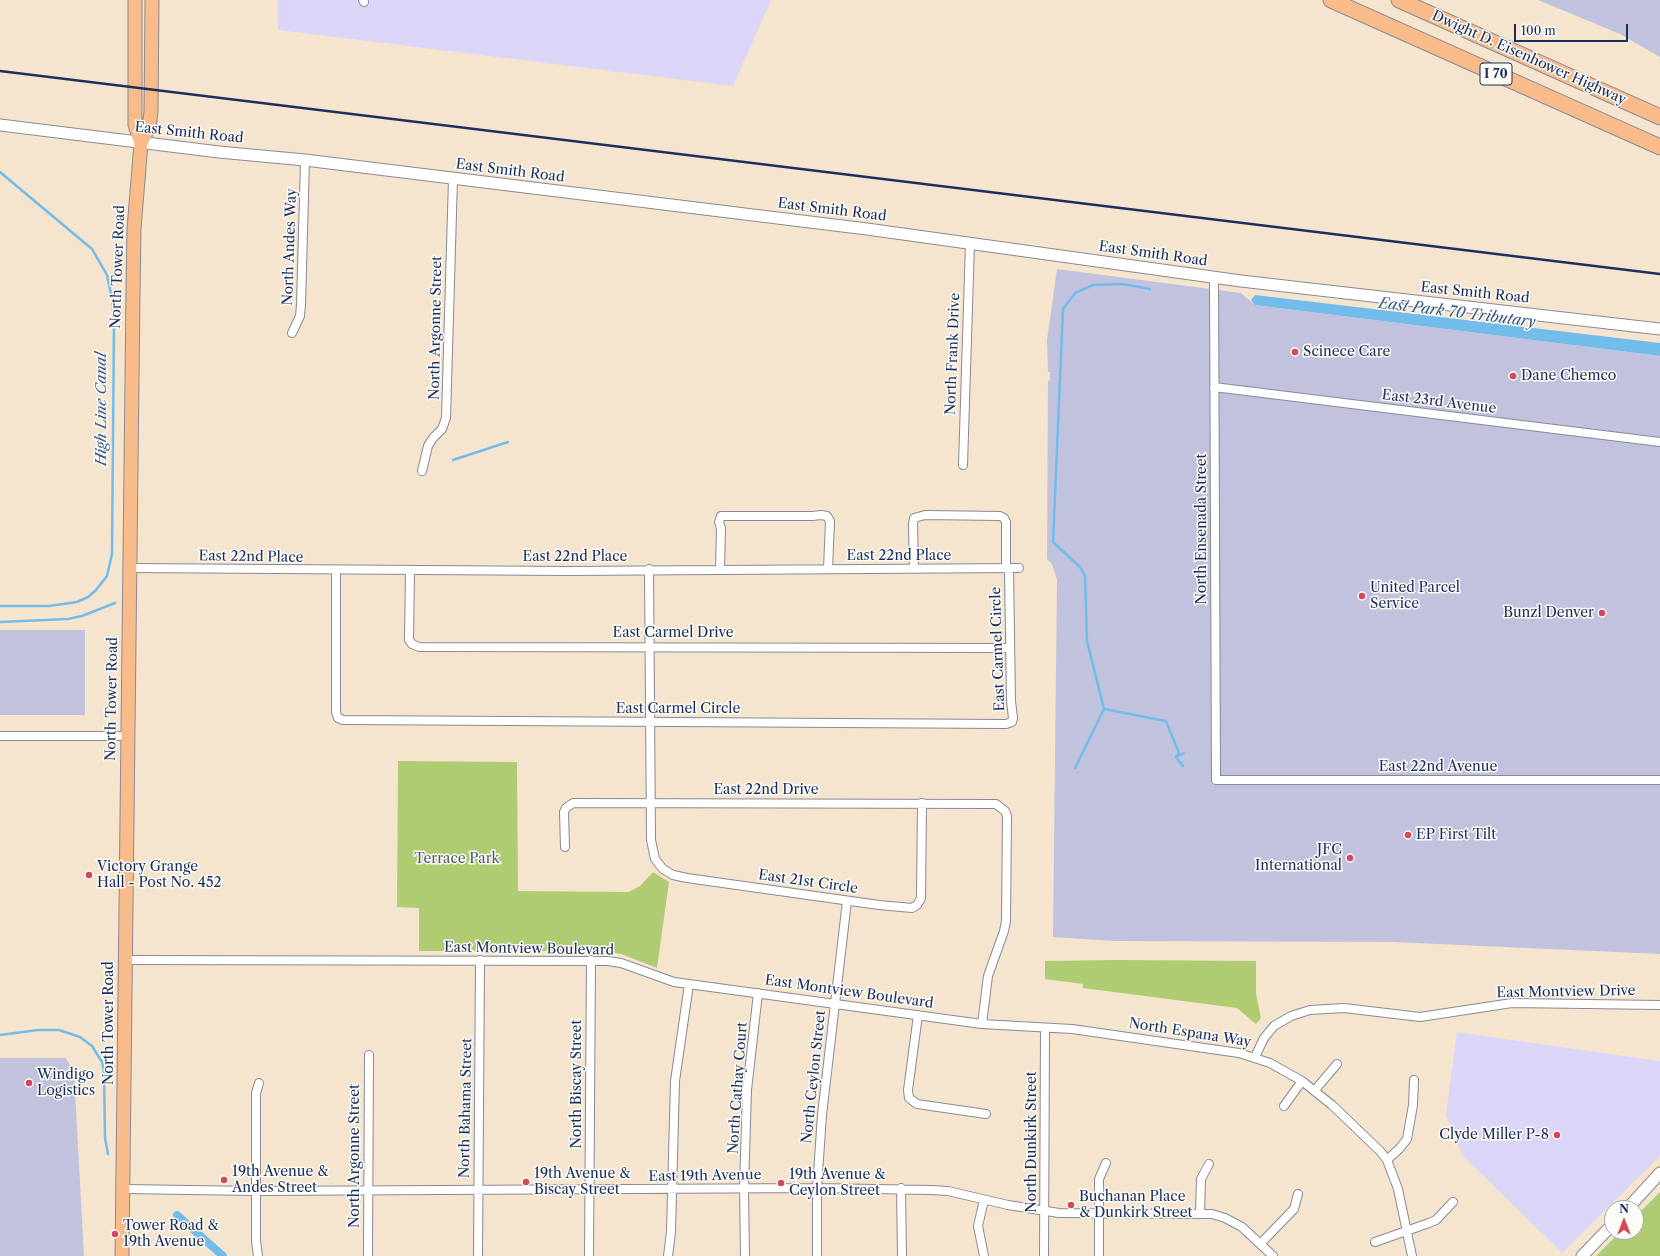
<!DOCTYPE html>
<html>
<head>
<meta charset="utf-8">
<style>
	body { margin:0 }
	#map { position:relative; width:1660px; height:1256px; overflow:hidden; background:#f6e5ce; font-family:"Libre Caslon Text",serif }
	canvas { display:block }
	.north { position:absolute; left:1604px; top:1200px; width:40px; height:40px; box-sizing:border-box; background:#fdfcf7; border:1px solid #a3aaba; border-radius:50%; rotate:0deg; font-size:11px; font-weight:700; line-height:16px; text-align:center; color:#1b2f5e }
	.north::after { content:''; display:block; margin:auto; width:14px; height:18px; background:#d1495b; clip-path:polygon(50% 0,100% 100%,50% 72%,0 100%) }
	.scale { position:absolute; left:1514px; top:24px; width:114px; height:18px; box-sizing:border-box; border:2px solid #1b2f5e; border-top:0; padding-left:5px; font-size:12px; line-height:14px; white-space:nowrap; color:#1b2f5e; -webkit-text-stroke:3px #fdfcf7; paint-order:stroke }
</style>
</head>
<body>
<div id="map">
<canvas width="1660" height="1256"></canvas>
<div class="north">N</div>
<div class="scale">100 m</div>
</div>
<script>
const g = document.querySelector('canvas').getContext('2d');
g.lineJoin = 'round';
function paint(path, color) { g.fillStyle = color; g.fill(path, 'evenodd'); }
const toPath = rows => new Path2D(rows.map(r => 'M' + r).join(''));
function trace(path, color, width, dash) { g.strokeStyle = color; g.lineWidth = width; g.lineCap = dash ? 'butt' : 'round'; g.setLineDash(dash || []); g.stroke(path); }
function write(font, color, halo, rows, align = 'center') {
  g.font = font + ' "Libre Caslon Text",serif'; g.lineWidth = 3; g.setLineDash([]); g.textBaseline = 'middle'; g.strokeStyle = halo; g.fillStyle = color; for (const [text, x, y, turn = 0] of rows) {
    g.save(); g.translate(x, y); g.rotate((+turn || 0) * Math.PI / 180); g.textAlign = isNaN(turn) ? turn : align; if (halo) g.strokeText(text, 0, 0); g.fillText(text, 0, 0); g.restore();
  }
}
const built = toPath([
	[278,0,771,0,733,86,278,30],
	[1457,1032,1660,1061,1660,1156,1562,1253,1463,1156,1446,1115]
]);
const industrial = toPath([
	[1538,0,1660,0,1660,57,1620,34],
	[1057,269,1241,293,1255,305,1660,356,1660,954,1393,942,1115,941,1053,937,1057,579,1052,564,1047,559,1048,381,1050,380,1050,372,1048,372,1047,340],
	[0,630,85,630,85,715,0,715],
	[0,1058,66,1058,74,1073,84,1256,0,1256]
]);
const green = toPath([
	[398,761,517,762,518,891,629,892,640,886,653,872,669,882,657,968,621,954,602,951,419,951,419,908,397,907],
	[1118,960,1256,961,1256,994,1261,1018,1256,1024,1237,1008,1083,988,1083,984,1045,979,1045,961],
	[1660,1192,1660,1256,1596,1256,1620,1232,1636,1232,1636,1216]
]);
const water = toPath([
	[1255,295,1660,343,1660,356,1255,305,1251,300]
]);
const stream = toPath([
	[0,172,92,249,107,275,112,299,114,319,112,554,107,576,96,590,88,597,77,602,49,606,0,606],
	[1150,289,1123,284,1093,285,1075,293,1063,309,1053,542,1080,567,1085,576,1087,641,1104,709,1166,721,1179,753,1176,757,1183,766],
	[453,460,508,442],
	[0,622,68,619,82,616,115,603],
	[1178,756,1184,753],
	[1075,768,1104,709],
	[0,1035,38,1030,59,1030,80,1037,92,1046,102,1062,104,1072,105,1138,108,1154]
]);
const canal = toPath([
	[177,1215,223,1256]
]);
const minor = toPath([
	[363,0,364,2],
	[1214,278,1216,780,1660,780],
	[292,333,300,316,301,305,305,160],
	[1214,387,1660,442],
	[963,465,970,243],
	[422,471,428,446,433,438,442,429,446,418,453,179],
	[130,568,567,571,1019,568],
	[649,569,651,840,655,859,663,869,673,875,687,878,879,905,912,908,917,905,921,898,922,803],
	[720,569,721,528,719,522,721,516,812,516,821,515,827,516,830,521,828,569],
	[914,569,913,524,914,518,925,515,1000,516,1004,518,1006,522,1006,569],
	[336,570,336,712,338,718,343,720,1006,724,1012,722,1013,718,1011,701,1009,569],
	[410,570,409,640,412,644,419,647,1010,648],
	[0,736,127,736],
	[565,847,564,812,566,808,573,803,996,804,1005,811,1007,816,1006,921,1004,931,988,976,982,1024],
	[126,960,608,961,621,963,674,982,982,1024,1072,1029,1239,1053,1270,1063,1302,1081,1332,1105,1380,1151,1387,1160,1398,1189,1412,1256],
	[918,1015,908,1090,909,1098,917,1104,986,1114],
	[1255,1057,1264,1038,1274,1026,1291,1016,1310,1010,1344,1008,1420,1017,1512,1003,1660,1005],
	[1315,1090,1337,1064],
	[1284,1106,1302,1081],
	[1387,1160,1400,1148,1407,1139,1413,1105,1414,1080],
	[901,1188,902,1256],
	[124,1189,256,1191,817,1188,931,1190,948,1191,1008,1205,1059,1213,1212,1214,1225,1218,1242,1227,1273,1256],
	[1200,1214,1201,1179,1209,1164],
	[1375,1242,1429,1223,1436,1220,1453,1202],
	[1261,1243,1294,1209,1298,1194],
	[258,1256,256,1241,256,1093,259,1083],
	[368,1256,369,1055],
	[478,1256,480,960],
	[589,1256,591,960],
	[668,1256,671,1232,675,1081,689,984],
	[745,1256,744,1188,747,1090,758,993],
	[817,1256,817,1188,822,1115,847,901],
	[984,1256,978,1226,984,1200],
	[1044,1256,1045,1028],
	[1099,1256,1099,1179,1106,1163]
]);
const tertiary = toPath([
	[0,125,219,152,305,160,867,229,1241,281,1660,329],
	[1628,1208,1660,1173],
	[1582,1256,1612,1225]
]);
const primary = toPath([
	[141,143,149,127,151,112,152,0],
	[122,1256,133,292,134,229,141,143,135,125,135,0]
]);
const motorway = toPath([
	[1331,0,1660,147],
	[1399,0,1660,117]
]);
const rail = toPath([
	[0,71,1660,274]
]);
const markers = [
	[1295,352,4,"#d1495b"],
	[1513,376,4,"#d1495b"],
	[1362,596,4,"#d1495b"],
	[1602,613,4,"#d1495b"],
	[1408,835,4,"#d1495b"],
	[1350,858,4,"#d1495b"],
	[89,875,4,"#d1495b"],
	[29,1083,4,"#d1495b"],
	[1557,1135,4,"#d1495b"],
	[224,1180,4,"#d1495b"],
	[526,1182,4,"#d1495b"],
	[781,1183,4,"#d1495b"],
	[1071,1205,4,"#d1495b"],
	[115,1234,4,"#d1495b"]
];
const shields = [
	[1496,74,32]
];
const shieldNames = [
	["I 70",1496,74]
];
const streetNames = [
	["Dwight D. Eisenhower Highway",1529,58,24],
	["East Smith Road",189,133,6],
	["East Smith Road",510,171,7],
	["East Smith Road",832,210,7],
	["North Andes Way",290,247,-88],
	["East Smith Road",1153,254,8],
	["North Tower Road",118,267,-88],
	["East Smith Road",1475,293,6],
	["North Argonne Street",436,328,-89],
	["North Frank Drive",953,354,-88],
	["East 23rd Avenue",1439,402,7],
	["North Ensenada Street",1202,529,-90],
	["East 22nd Place",899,556],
	["East 22nd Place",251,557,1],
	["East 22nd Place",575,557],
	["East Carmel Drive",673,633],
	["East Carmel Circle",998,649,-92],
	["North Tower Road",112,699,-89],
	["East Carmel Circle",678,709],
	["East 22nd Avenue",1438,767],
	["East 22nd Drive",766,790],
	["East 21st Circle",808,882,8],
	["East Montview Boulevard",529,949,1],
	["East Montview Boulevard",849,992,8],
	["East Montview Drive",1566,992,-1],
	["North Tower Road",109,1023,-90],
	["North Espana Way",1190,1033,9],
	["North Ceylon Street",814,1077,-84],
	["North Biscay Street",577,1084,-90],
	["North Cathay Court",738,1088,-86],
	["North Bahama Street",466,1108,-89],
	["North Dunkirk Street",1032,1142,-90],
	["North Argonne Street",355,1156,-90],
	["East 19th Avenue",705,1176,-1]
];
const poiNames = [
	["Scinece Care",1303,352],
	["Dane Chemco",1521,376],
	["United Parcel",1370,588],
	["Service",1370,604],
	["Bunzl Denver",1594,613,"right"],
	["EP First Tilt",1416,835],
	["JFC",1342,850,"right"],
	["International",1342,866,"right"],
	["Victory Grange",97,867],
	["Hall - Post No. 452",97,883],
	["Windigo",37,1075],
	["Logistics",37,1091],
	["Clyde Miller P-8",1549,1135,"right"],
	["19th Avenue &",232,1172],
	["Andes Street",232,1188],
	["19th Avenue &",534,1174],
	["Biscay Street",534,1190],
	["19th Avenue &",789,1175],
	["Ceylon Street",789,1191],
	["Buchanan Place",1079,1197],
	["& Dunkirk Street",1079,1213],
	["Tower Road &",123,1226],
	["19th Avenue",123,1242]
];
const parkNames = [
	["Terrace Park",457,859]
];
const waterNames = [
	["East Park 70 Tributary",1457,313,7],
	["High Line Canal",102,409,-90]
];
paint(built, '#dbd6f7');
paint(industrial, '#c1c2dd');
paint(green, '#b0cc73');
paint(water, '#72bceb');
trace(stream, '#72bceb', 2.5);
trace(canal, '#72bceb', 8);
trace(minor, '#888a96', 10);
trace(tertiary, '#888a96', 13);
trace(primary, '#888a96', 15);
trace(motorway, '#888a96', 17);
trace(minor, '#fff', 8);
trace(tertiary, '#fff', 11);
trace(primary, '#fabb8b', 13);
trace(motorway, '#fabb8b', 15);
trace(rail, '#1b2f5e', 2.5);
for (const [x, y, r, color] of markers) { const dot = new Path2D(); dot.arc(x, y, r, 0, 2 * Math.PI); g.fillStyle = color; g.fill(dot); trace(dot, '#fdfcf7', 1.5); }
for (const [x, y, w] of shields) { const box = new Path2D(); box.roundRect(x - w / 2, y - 11, w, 22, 3); g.fillStyle = '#fdfcf7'; g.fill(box); trace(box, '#1b2f5e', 1); }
write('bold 13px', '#1b2f5e', null, shieldNames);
write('14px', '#1b2f5e', '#fdfcf7', streetNames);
write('14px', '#1b2f5e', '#fdfcf7', poiNames, 'left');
write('14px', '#485e64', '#fdfcf7', parkNames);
write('italic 15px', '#355988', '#fdfcf7', waterNames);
</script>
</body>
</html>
